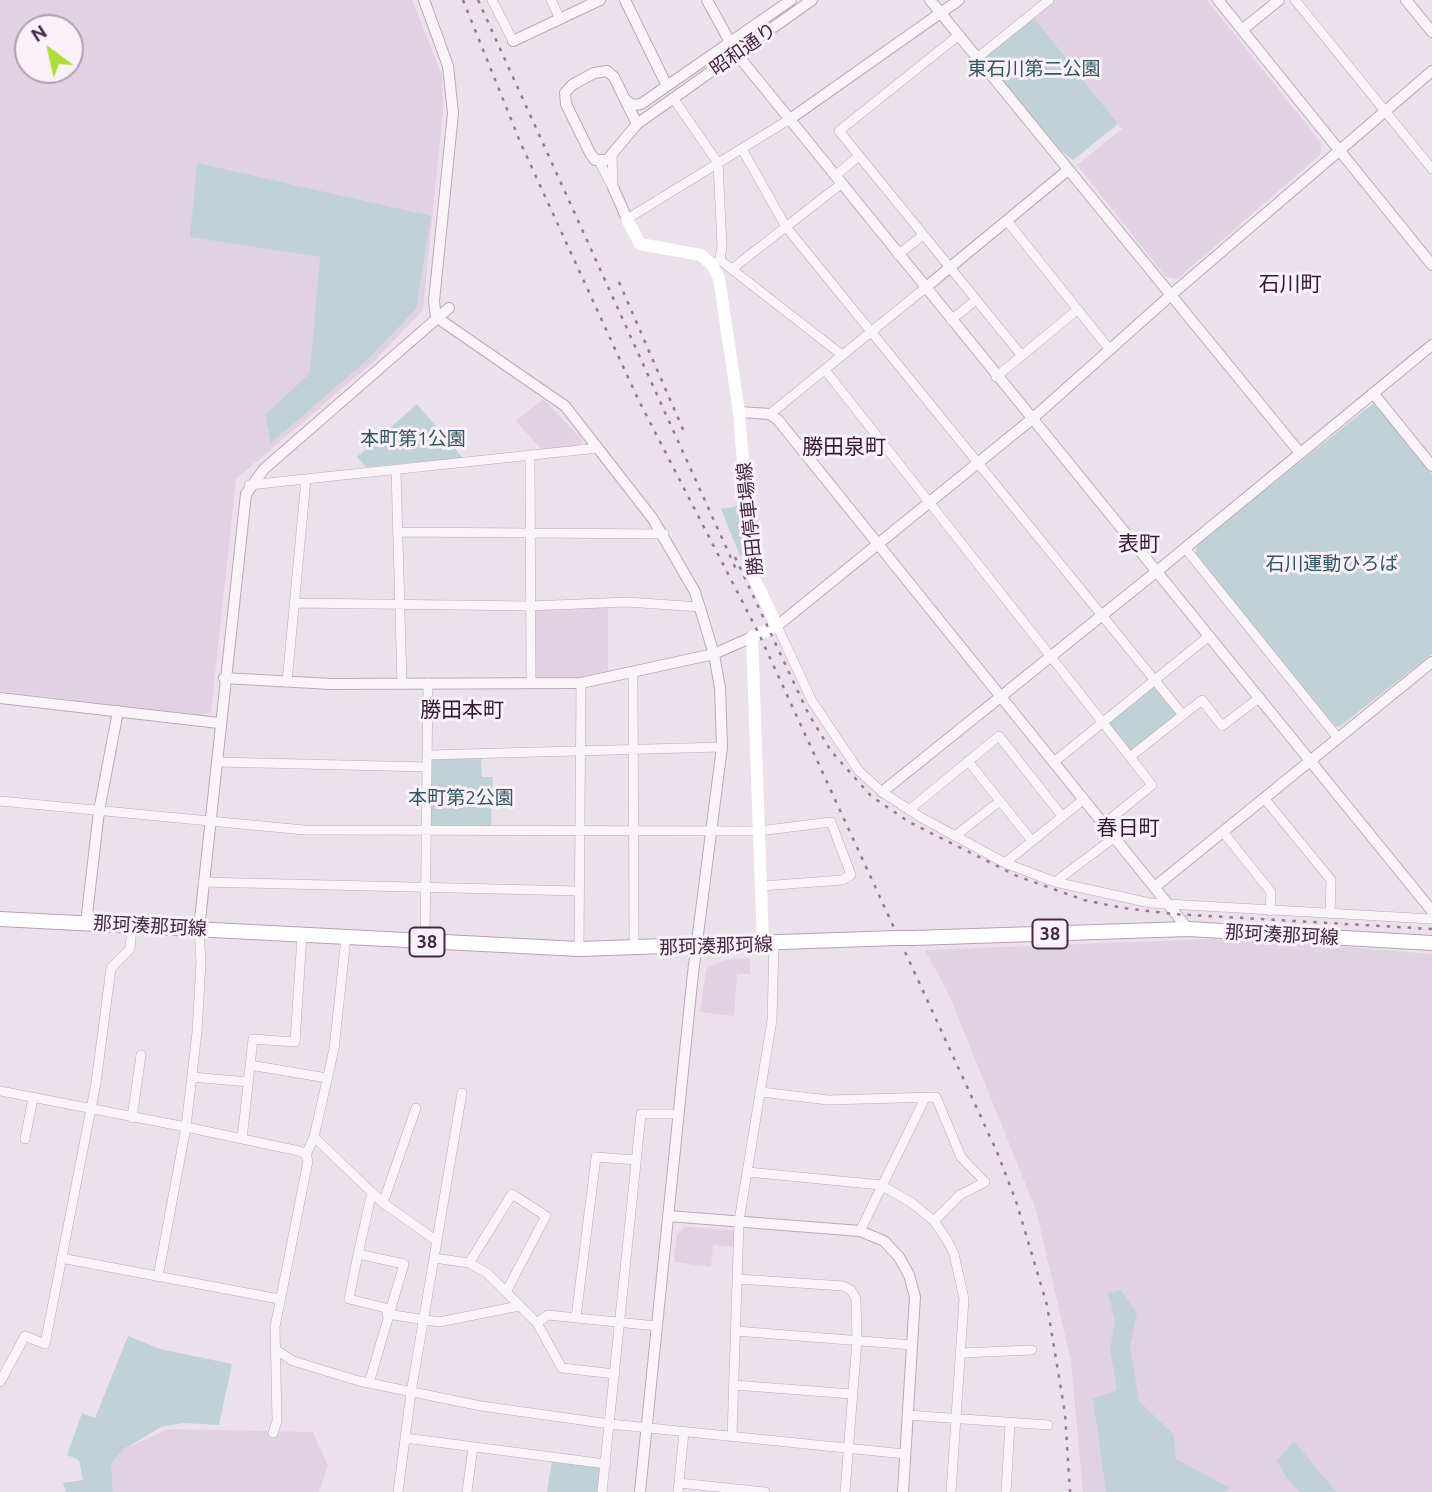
<!DOCTYPE html>
<html>
<head>
<meta charset="utf-8">
<style>
	body { margin:0 }
	#map { position:relative; width:1432px; height:1492px; overflow:hidden; background:#ebe1eb; font-family:Ubuntu,sans-serif }
	canvas { display:block }
	.north { position:absolute; left:14px; top:14px; width:70px; height:70px; box-sizing:border-box; background:#f8f1f8; border:2px solid #b0a0b0; border-radius:50%; rotate:327deg; font-size:19px; font-weight:700; line-height:28px; text-align:center; color:#452743 }
	.north::after { content:''; display:block; margin:auto; width:24px; height:32px; background:#afdd39; clip-path:polygon(50% 0,100% 100%,50% 72%,0 100%) }
</style>
</head>
<body>
<div id="map">
<canvas width="1432" height="1492"></canvas>
<div class="north">N</div>
</div>
<script>
const g = document.querySelector('canvas').getContext('2d');
g.lineJoin = 'round';
function paint(path, color) { g.fillStyle = color; g.fill(path, 'evenodd'); }
const toPath = rows => new Path2D(rows.map(r => 'M' + r).join(''));
function trace(path, color, width, dash) { g.strokeStyle = color; g.lineWidth = width; g.lineCap = dash ? 'butt' : 'round'; g.setLineDash(dash || []); g.stroke(path); }
function write(font, color, halo, rows, align = 'center') {
  g.font = font + ' Ubuntu,"Noto Sans JP",sans-serif'; g.lineWidth = 6; g.setLineDash([]); g.textBaseline = 'middle'; g.strokeStyle = halo; g.fillStyle = color; for (const [text, x, y, turn = 0] of rows) {
    g.save(); g.translate(x, y); g.rotate((+turn || 0) * Math.PI / 180); g.textAlign = isNaN(turn) ? turn : align; if (halo) g.strokeText(text, 0, 0); g.fillText(text, 0, 0); g.restore();
  }
}
const built = toPath([
	[0,0,412,0,442,75,443,111,423,310,372,363,236,479,211,712,200,715,0,691],
	[28,28,70,28,70,70,28,70],
	[1054,0,1207,0,1322,144,1320,155,1177,279,1166,277,1077,165,1122,129,1033,16],
	[543,399,583,441,579,446,542,450,516,421],
	[608,605,608,672,581,679,537,680,533,677,533,613,535,609],
	[1237,938,1432,954,1432,1492,1083,1492,1071,1361,1036,1210,950,997,925,950],
	[750,958,750,974,737,974,734,1016,700,1012,706,969,725,960],
	[685,1227,732,1230,735,1233,735,1247,713,1245,711,1267,674,1262,677,1234],
	[168,1429,313,1432,328,1466,319,1492,113,1492,111,1463,124,1449]
]);
const green = toPath([
	[1033,16,1118,124,1073,160,1057,148,984,59,984,55],
	[197,163,431,216,416,309,365,362,271,443,265,415,310,373,320,257,190,237],
	[1374,403,1432,474,1432,654,1339,727,1334,726,1195,555,1197,544],
	[417,404,463,458,366,467,357,457],
	[742,505,747,554,740,556,721,509],
	[1153,680,1183,715,1130,757,1102,722],
	[436,757,481,757,482,777,493,777,491,827,433,826,431,824,431,762],
	[1121,1290,1137,1314,1130,1346,1139,1401,1174,1435,1176,1459,1230,1488,1225,1492,1106,1492,1093,1399,1117,1390,1110,1350,1115,1320,1108,1293],
	[128,1336,160,1349,232,1364,219,1425,183,1423,161,1427,124,1449,111,1463,113,1492,66,1492,63,1483,83,1480,79,1460,67,1455,82,1413,95,1418],
	[1294,1441,1336,1492,1299,1492,1286,1477,1277,1461],
	[552,1460,601,1467,599,1492,547,1492]
]);
const minor = toPath([
	[492,0,513,41],
	[551,0,560,19],
	[1295,0,1432,169],
	[959,35,839,131,1022,356],
	[977,58,1049,0],
	[673,98,718,163,722,246,720,260,712,265],
	[742,149,786,227,1183,715],
	[612,156,613,187],
	[599,161,610,183],
	[835,176,859,156],
	[627,219,790,119],
	[1007,221,1110,350],
	[898,255,923,235],
	[720,260,842,355],
	[733,268,841,184],
	[951,320,976,300],
	[825,370,1152,785,1104,824],
	[996,377,1077,310],
	[770,414,925,288],
	[530,457,531,683],
	[396,470,402,683],
	[249,485,598,448],
	[399,532,664,534],
	[1185,548,1338,738],
	[294,603,530,606,627,602,700,607],
	[777,626,812,701,859,771,882,792,922,818,1005,863,1055,882,1150,903,1432,919],
	[633,673,634,948],
	[287,682,306,479],
	[428,755,722,747],
	[1130,757,1202,700,1222,726,1259,698],
	[968,761,1032,841],
	[217,762,427,767],
	[1054,762,1209,636],
	[1264,798,1331,880,1330,914],
	[0,801,304,830,759,831,831,822,851,875,842,880,762,886],
	[909,810,999,736,1062,816],
	[1223,832,1271,892,1270,911],
	[955,836,1000,801],
	[1005,863,1084,799],
	[203,882,579,891],
	[1055,882,1115,837],
	[425,942,428,683],
	[579,949,581,683],
	[250,1065,327,1078],
	[192,1077,248,1082],
	[0,1091,186,1127,299,1151,306,1155,308,1161,275,1327,277,1421,273,1433],
	[761,1092,828,1100,936,1097,961,1157,985,1182,960,1195,934,1221],
	[132,1118,141,1055],
	[314,1137,383,1203,437,1241,434,1258,469,1263,487,1273,537,1323,562,1368,615,1374],
	[25,1139,33,1098],
	[242,1139,253,1039,295,1042,302,936],
	[306,1155,314,1137,334,1049,346,938],
	[748,1172,881,1185,912,1203,934,1221,947,1240,954,1254,964,1299,951,1492],
	[383,1203,416,1108],
	[860,1231,925,1098],
	[358,1254,372,1192],
	[61,1258,279,1299],
	[469,1263,512,1194,546,1216,506,1292],
	[158,1277,186,1127,197,1032,201,962,199,929],
	[738,1279,843,1286,851,1290,856,1299,857,1340,845,1492],
	[387,1314,439,1322,519,1306],
	[576,1317,596,1157,636,1160],
	[537,1323,548,1315,656,1326],
	[736,1331,912,1345],
	[276,1350,293,1361,359,1381,481,1406,610,1424,905,1454],
	[962,1353,1032,1350],
	[0,1382,25,1336,45,1344,96,1083,111,968,130,949,132,926],
	[369,1383,404,1264,358,1254,349,1299,390,1309],
	[734,1385,852,1394],
	[907,1415,1048,1425],
	[732,1437,739,1221,772,1020,774,944],
	[405,1438,606,1464],
	[679,1483,765,1492],
	[398,1492,411,1393,462,1093],
	[467,1492,473,1447],
	[602,1492,641,1114,678,1114],
	[678,1492,684,1432],
	[1006,1492,1010,1424]
]);
const tertiary = toPath([
	[424,0,448,66,453,113,434,301,436,317,565,406,653,519,695,592,714,654,720,688,722,747,693,973,640,1492],
	[625,0,667,86],
	[707,0,736,53,1432,911],
	[930,0,1300,453],
	[1218,0,1432,265],
	[1406,0,1432,32],
	[1242,30,1279,0],
	[513,41,600,0],
	[626,100,632,105,641,104,791,0],
	[790,119,959,0],
	[637,124,614,77,607,71,594,73,572,85,565,93,566,104,590,153,595,160,607,160,637,124,812,0],
	[613,187,627,219],
	[925,288,1068,170],
	[1373,393,1432,466],
	[739,412,770,414,778,420,1188,929],
	[777,626,1032,419,1171,295,1432,71],
	[224,678,331,684,581,683,714,654,752,637],
	[0,698,219,723],
	[882,792,1156,572,1432,345],
	[1156,886,1432,662],
	[86,923,99,811,118,711],
	[199,929,246,494,264,469,449,308],
	[668,1216,860,1231,884,1241,899,1257,909,1275,915,1297,903,1492]
]);
const secondary = toPath([
	[627,219,640,244,701,255,712,265,719,278,739,412,752,574,777,626,752,637,763,945]
]);
const primary = toPath([
	[0,919,579,949,896,938],
	[913,938,1188,929,1432,943]
]);
const rail = toPath([
	[463,0,521,144,638,399,759,634,997,1152,1016,1201,1047,1305,1065,1413,1070,1492],
	[478,0,736,569],
	[619,282,685,434],
	[735,557,808,713,831,751,871,796,909,822,1017,876,1084,900,1123,908,1174,914,1432,929]
]);
const primaryBridge = toPath([
	[896,938,913,938]
]);
const shields = [
	[1050,934,35],
	[427,942,35]
];
const shieldNames = [
	["38",1050,934],
	["38",427,942]
];
const streetNames = [
	["昭和通り",743,49,-35],
	["勝田停車場線",750,519,-96],
	["那珂湊那珂線",150,926,3],
	["那珂湊那珂線",1282,935,3],
	["那珂湊那珂線",716,946,-2]
];
const parkNames = [
	["東石川第二公園",1034,69],
	["本町第1公園",413,439],
	["石川運動ひろば",1332,564],
	["本町第2公園",461,798]
];
const neighbourhoodNames = [
	["石川町",1290,284],
	["勝田泉町",844,447],
	["表町",1139,544],
	["勝田本町",462,710],
	["春日町",1128,828]
];
paint(built, '#e0d2e0');
paint(green, '#c1d2d6');
trace(minor, '#b9a9b9', 10);
trace(tertiary, '#b9a9b9', 12);
trace(primary, '#b89fb7', 16);
trace(minor, '#f9f4f8', 9);
trace(tertiary, '#f9f4f8', 10);
trace(secondary, '#fff', 12);
trace(primary, '#fff', 14);
trace(rail, '#967895', 2.5, [3.5, 7]);
trace(primaryBridge, '#b89fb7', 16, []);
trace(primaryBridge, '#fff', 14);
for (const [x, y, w] of shields) { const box = new Path2D(); box.roundRect(x - w / 2, y - 14.5, w, 29, 5); g.fillStyle = '#f8f1f8'; g.fill(box); trace(box, '#452743', 2); }
write('bold 18px', '#452743', null, shieldNames);
write('19px', '#452743', '#f8f1f8', streetNames);
write('19px', '#335762', '#f8f1f8', parkNames);
write('21px', '#351933', '#f8f1f8', neighbourhoodNames);
</script>
</body>
</html>
